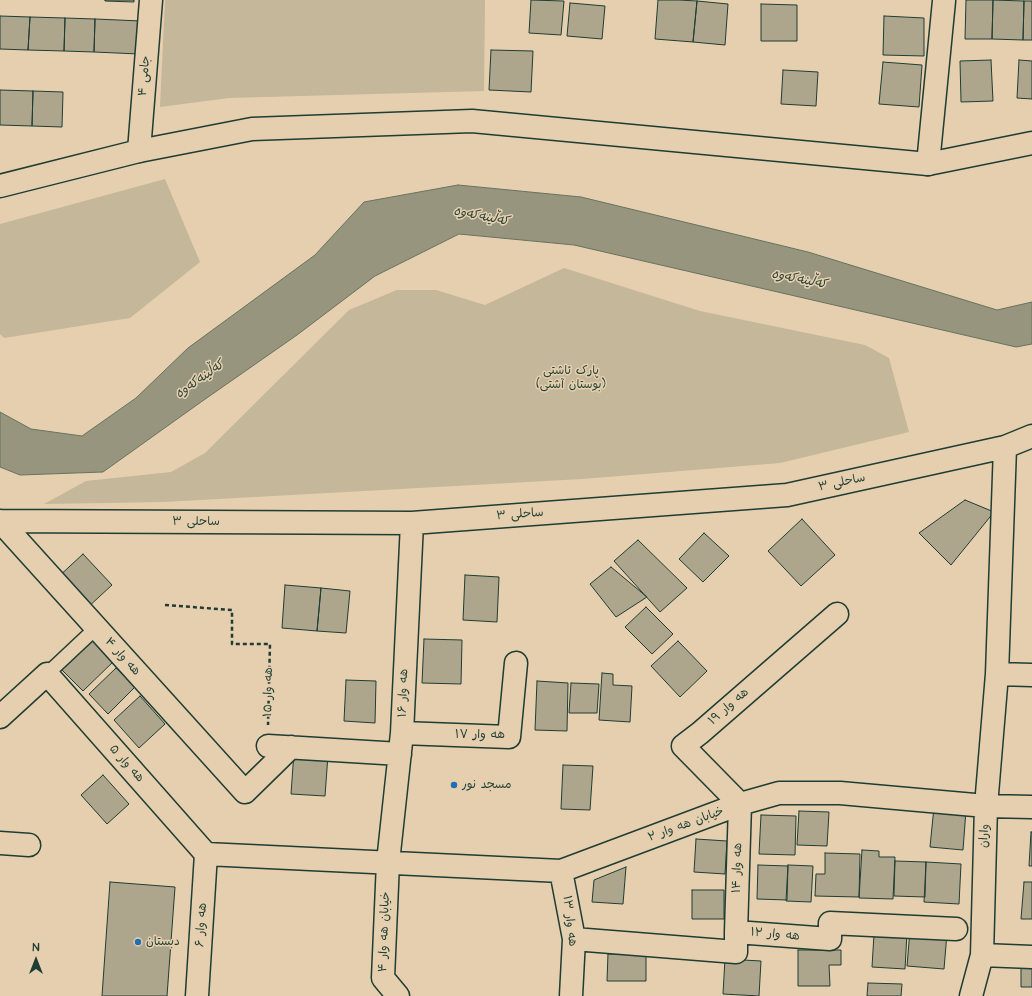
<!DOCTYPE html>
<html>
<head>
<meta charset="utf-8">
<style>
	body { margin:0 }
	#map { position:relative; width:1032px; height:996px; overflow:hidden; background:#e5cfae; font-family:"Architects Daughter",sans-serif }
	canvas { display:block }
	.north { position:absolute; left:16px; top:940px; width:40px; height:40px; -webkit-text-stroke:3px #e5cfae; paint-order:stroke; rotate:0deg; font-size:11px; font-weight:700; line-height:16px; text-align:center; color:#1f3d34 }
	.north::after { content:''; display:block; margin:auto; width:14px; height:18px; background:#1f3d34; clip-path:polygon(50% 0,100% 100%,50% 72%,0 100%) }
</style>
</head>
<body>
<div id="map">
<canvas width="1032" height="996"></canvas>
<div class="north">N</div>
</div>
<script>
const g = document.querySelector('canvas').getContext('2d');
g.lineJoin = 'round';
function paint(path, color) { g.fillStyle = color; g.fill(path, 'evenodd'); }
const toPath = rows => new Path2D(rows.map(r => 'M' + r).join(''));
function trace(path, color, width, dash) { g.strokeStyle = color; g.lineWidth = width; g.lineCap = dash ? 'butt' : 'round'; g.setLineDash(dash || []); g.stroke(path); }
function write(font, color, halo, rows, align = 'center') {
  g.font = font + ' "Architects Daughter","Playpen Sans Arabic",sans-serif'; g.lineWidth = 3; g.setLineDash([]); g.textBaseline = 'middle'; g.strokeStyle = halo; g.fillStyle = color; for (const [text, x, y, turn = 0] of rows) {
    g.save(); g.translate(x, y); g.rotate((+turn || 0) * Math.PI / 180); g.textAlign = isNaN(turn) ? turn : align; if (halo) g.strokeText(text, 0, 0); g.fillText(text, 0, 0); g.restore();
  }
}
const green = toPath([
	[165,0,485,0,484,91,229,98,160,107],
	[165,179,200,262,130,318,4,338,0,334,0,224],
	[564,268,700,311,865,345,889,358,909,432,780,463,582,479,164,502,44,504,86,481,171,472,205,453,349,310,397,290,436,290,485,305]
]);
const water = toPath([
	[458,185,581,197,808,252,997,310,1032,302,1032,344,1016,347,574,245,459,234,375,276,297,335,201,402,103,472,20,475,0,467,0,412,31,429,82,436,136,398,188,348,315,255,364,202,458,185]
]);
const building = toPath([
	[105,0,134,0,134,2,105,1,105,0],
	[531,0,564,1,561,35,529,33,531,0],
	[658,0,679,0,697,1,693,42,655,39,658,0],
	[966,0,993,0,992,39,965,39,966,0],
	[993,0,1024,1,1023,40,992,39,993,0],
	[697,1,728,4,725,45,693,42,697,1],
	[1024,1,1032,1,1032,40,1023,40,1024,1],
	[570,3,605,6,602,39,567,36,570,3],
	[761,4,797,5,797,41,761,41,761,4],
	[0,16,30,17,28,50,0,49,0,16],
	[884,16,924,18,924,56,883,55,884,16],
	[30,17,65,18,64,51,28,50,30,17],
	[65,18,95,19,94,52,64,51,65,18],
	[95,19,141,21,139,54,94,52,95,19],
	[491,50,533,51,531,92,489,90,491,50],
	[991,60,993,101,961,102,960,61,991,60],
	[1019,60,1032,61,1032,99,1017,98,1019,60],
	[883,62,922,65,919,107,879,104,883,62],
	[783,70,818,72,816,106,781,104,783,70],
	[0,90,33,91,32,126,0,125,0,90],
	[33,91,63,92,62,127,32,126,33,91],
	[965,500,994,512,951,565,919,533,965,500],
	[802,519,835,555,801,586,768,551,802,519],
	[704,533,729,556,703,582,679,559,704,533],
	[638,540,687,588,660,612,614,561,638,540],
	[83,554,112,585,86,609,56,579,83,554],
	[611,567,647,597,616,617,590,584,611,567],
	[465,575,499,577,497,622,463,620,465,575],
	[285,585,321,588,317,631,282,628,285,585],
	[321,588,350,591,346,633,317,631,321,588],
	[646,607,673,634,652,654,625,627,646,607],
	[424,639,462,640,461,684,422,683,424,639],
	[92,640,114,661,83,691,62,670,92,640],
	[678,641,707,671,680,697,651,666,678,641],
	[116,668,135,687,108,714,89,694,116,668],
	[602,673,613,674,613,685,632,686,630,722,599,720,602,673],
	[346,680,376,681,375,723,344,721,346,680],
	[537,681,568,683,567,731,535,730,537,681],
	[571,683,599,684,597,713,569,713,571,683],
	[140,696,165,724,139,748,114,720,140,696],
	[294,752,328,755,325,796,291,794,294,752],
	[563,765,593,766,590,810,561,809,563,765],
	[103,775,129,804,107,824,81,795,103,775],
	[934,807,966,810,963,850,930,847,934,807],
	[799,811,829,812,827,846,797,845,799,811],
	[761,815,796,816,795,855,759,854,761,815],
	[1031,832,1032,832,1032,866,1029,866,1031,832],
	[696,839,727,841,725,874,694,872,696,839],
	[862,850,879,851,879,857,895,857,893,899,859,898,862,850],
	[825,853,860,854,859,897,815,896,816,874,825,874,825,853],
	[895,861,926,862,925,897,894,896,895,861],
	[926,862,961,864,959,904,924,902,926,862],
	[758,865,788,866,787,900,757,899,758,865],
	[788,865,813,866,811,902,786,901,788,865],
	[626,867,623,904,592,902,594,880,626,867],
	[110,882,175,887,167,996,102,996,110,882],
	[1024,882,1032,882,1032,919,1021,919,1024,882],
	[692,890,724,890,724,919,692,919,692,890],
	[910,930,947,933,944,969,907,966,910,930],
	[907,933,905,969,872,967,874,934,907,933],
	[798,950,841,950,841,965,829,965,830,986,798,986,798,950],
	[608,954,646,954,646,981,607,981,608,954],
	[725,959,761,961,759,996,723,994,725,959],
	[1032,961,1032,987,1021,987,1021,962,1032,961],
	[868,983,902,984,901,996,867,996,868,983]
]);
const path = toPath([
	[165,605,232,610,232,644,270,644,268,725]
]);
const lane = toPath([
	[47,674,96,628]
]);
const street = toPath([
	[139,151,151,0],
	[928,164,944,1],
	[0,521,412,523,787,495,1005,447,1032,436],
	[0,521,245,792,291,747],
	[997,674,1032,675],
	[0,717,47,674,206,854],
	[402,733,509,737,516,663],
	[268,746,400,754],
	[0,843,29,845],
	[206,854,561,871,740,804,779,793,840,793,986,806,1032,807],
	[561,871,574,939,571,996],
	[736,932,740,804,683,746,700,733,837,614],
	[574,939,736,952,736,932,830,939,830,923,956,929],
	[982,955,1032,957],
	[197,996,206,854],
	[398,996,383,978,388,862,402,733,412,523],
	[971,996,982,955,986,806,997,674,1005,447]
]);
const secondary = toPath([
	[0,186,139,151,252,129,472,121,928,164,1032,143]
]);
const markers = [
	[454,785,4,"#1f6fb2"],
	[138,942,4,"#1f6fb2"]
];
const streetNames = [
	["جامی ۴",145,76,-85],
	["ساحلی ۳",842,483,-12],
	["ساحلی ۳",520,515,-4],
	["ساحلی ۳",196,522],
	["هه وار ۴",122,657,48],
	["هه وار ۱۵",269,692,-89],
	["هه وار ۱۶",404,693,-88],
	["هه وار ۱۹",729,707,-41],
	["هه وار ۱۷",480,735],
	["هه وار ۵",126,764,48],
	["خیابان هه وار ۲",686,825,-20],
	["واران",985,836,-88],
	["هه وار ۱۴",738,868,-88],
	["هه وار ۱۳",569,921,83],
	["هه وار ۶",202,925,-86],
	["خیابان هه وار ۴",385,932,-88],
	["هه وار ۱۲",775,935,5]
];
const parkNames = [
	["پارک ئاشتی",571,371],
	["(بوستان آشتی)",571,385]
];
const poiNames = [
	["مسجد نور",462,785],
	["دبستان",146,942]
];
const waterNames = [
	["کەڵینەکەوە",481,217,11],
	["کەڵینەکەوە",799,280,11],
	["کەڵینەکەوە",200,380,-35]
];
paint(green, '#c4b79a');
paint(water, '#97957d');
trace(water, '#677260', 1);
paint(building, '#aea68c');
trace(building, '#1f3d34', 1);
trace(lane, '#1f3d34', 16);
trace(street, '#1f3d34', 25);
trace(secondary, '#1f3d34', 25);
trace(path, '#1f3d34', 2.5, [4, 3]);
trace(lane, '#e5cfae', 13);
trace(street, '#e5cfae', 22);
trace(secondary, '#e5cfae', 22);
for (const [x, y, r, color] of markers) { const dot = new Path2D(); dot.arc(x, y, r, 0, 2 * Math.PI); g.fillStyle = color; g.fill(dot); trace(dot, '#e5cfae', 1.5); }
write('12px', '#1f3d34', '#e5cfae', streetNames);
write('12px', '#274339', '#e5cfae', parkNames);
write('12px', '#1f3d34', '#e5cfae', poiNames, 'left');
write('italic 13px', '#2b463b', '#e5cfae', waterNames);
</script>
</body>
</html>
